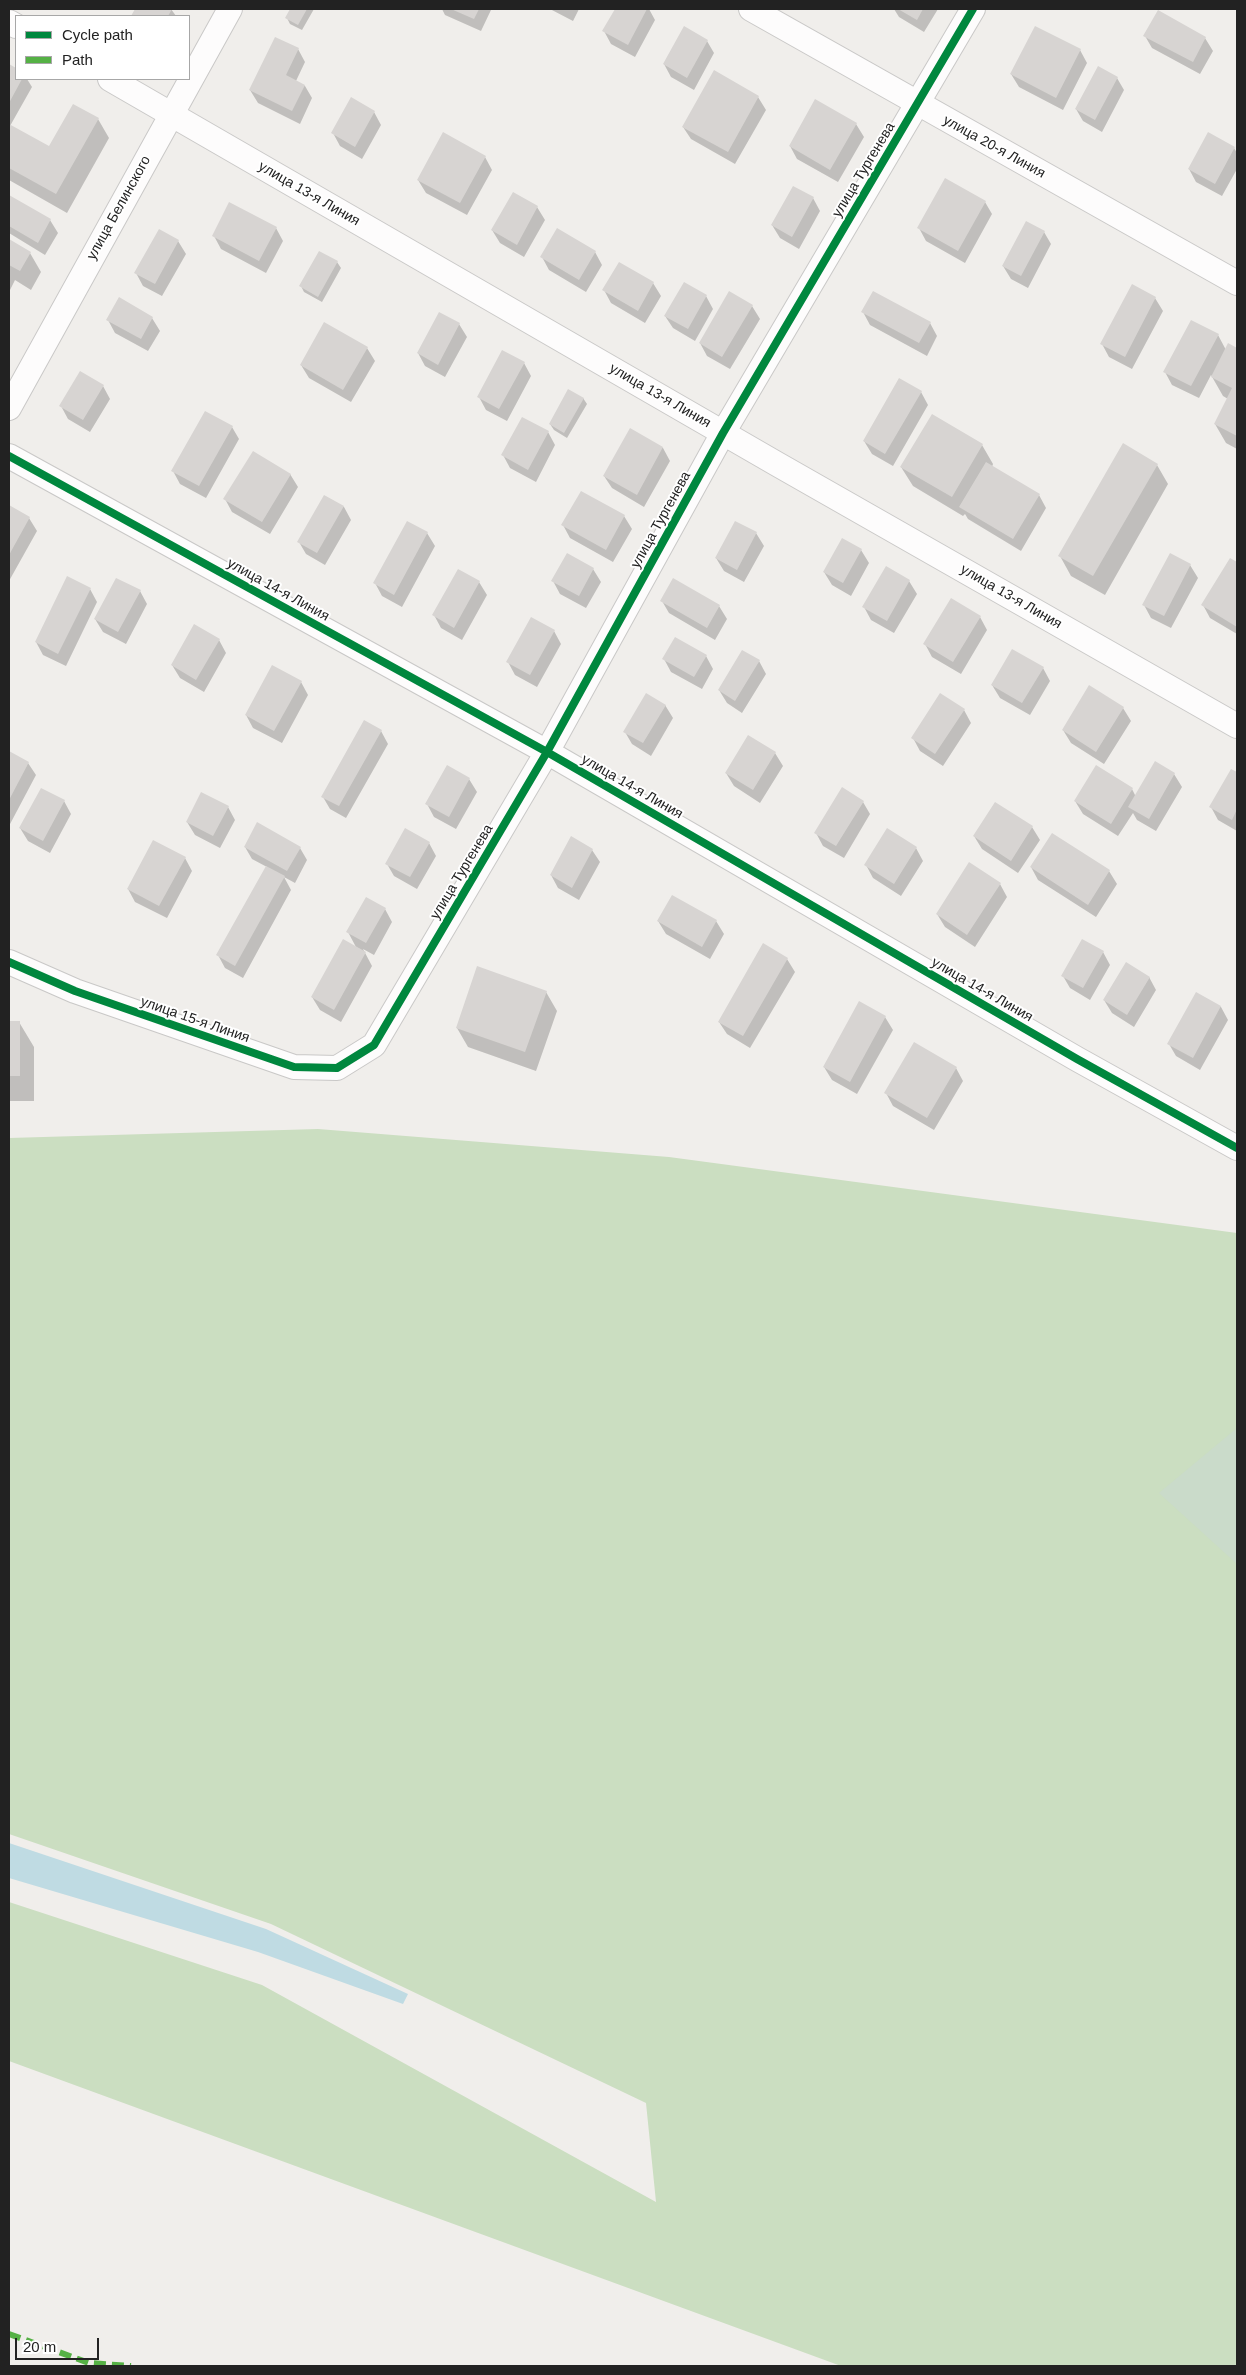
<!DOCTYPE html>
<html>
<head>
<meta charset="utf-8">
<style>
	body { margin:0 }
	#map { position:relative; width:1246px; height:2375px; overflow:hidden; background:#f0eeeb; font-family:Helvetica,sans-serif }
	canvas { display:block }
	.frame { position:absolute; inset:0; border:10px solid #222; pointer-events:none }
	.legend { position:absolute; left:15px; top:15px; width:175px; height:65px; box-sizing:border-box; background:#fff; border:1px solid #a7a7a7; margin:0; padding:6px 9px; list-style:none; font-size:15px; color:#222 }
	.legend li { display:flex; align-items:center; gap:10px; height:25px }
	.legend b { width:25px; border:1px solid #a7a7a7 }
	.scale { position:absolute; left:15px; top:2338px; width:84px; height:22px; box-sizing:border-box; border:2px solid #222; border-top:0; padding-left:6px; font-size:15px; line-height:18px; white-space:nowrap; color:#222; -webkit-text-stroke:4px #fff; paint-order:stroke }
</style>
</head>
<body>
<div id="map">
<canvas width="1246" height="2375"></canvas>
<div class="frame"></div>
<ul class="legend">
<li><b style="height:6px;background:#00873e"></b>Cycle path</li>
<li><b style="height:6px;background:#55b145"></b>Path</li>
</ul>
<div class="scale">20 m</div>
</div>
<script>
const g = document.querySelector('canvas').getContext('2d');
g.lineJoin = 'round';
function paint(path, color) { g.fillStyle = color; g.fill(path, 'evenodd'); }
const toPath = rows => new Path2D(rows.map(r => 'M' + r).join(''));
function trace(path, color, width, dash) { g.strokeStyle = color; g.lineWidth = width; g.lineCap = dash ? 'butt' : 'round'; g.setLineDash(dash || []); g.stroke(path); }
function write(font, color, halo, rows, align = 'center') {
  g.font = font + ' Helvetica,sans-serif'; g.lineWidth = 4; g.setLineDash([]); g.textBaseline = 'middle'; g.strokeStyle = halo; g.fillStyle = color; for (const [text, x, y, turn = 0] of rows) {
    g.save(); g.translate(x, y); g.rotate((+turn || 0) * Math.PI / 180); g.textAlign = isNaN(turn) ? turn : align; if (halo) g.strokeText(text, 0, 0); g.fillText(text, 0, 0); g.restore();
  }
}
const forest = toPath([
	[318,1129,669,1157,1237,1233,1237,2366,841,2366,9,2061,9,1902,262,1985,656,2202,646,2103,271,1924,9,1834,9,1138]
]);
const cemetery = toPath([
	[1237,1428,1237,1564,1159,1493]
]);
const water = toPath([
	[9,1843,266,1929,408,1994,403,2004,258,1952,9,1878]
]);
const shadow = toPath([
	[137,9,171,9,176,16,133,16],
	[292,9,314,9,302,30,290,24,287,18],
	[442,9,491,9,491,10,481,31,445,15],
	[550,9,579,9,573,21],
	[616,9,649,9,655,20,635,57,611,44,604,31],
	[894,9,938,9,924,32,899,17],
	[1145,36,1205,38,1213,51,1200,74,1152,48],
	[707,41,714,53,694,90,671,77,664,64],
	[298,49,305,62,296,81,305,86,312,98,300,124,258,103,250,90],
	[1080,50,1087,63,1063,110,1019,87,1011,74],
	[9,65,16,69,16,79,27,79,32,87,10,126,49,148,98,119,109,138,67,213,9,180],
	[1117,78,1124,90,1102,132,1083,121,1076,109],
	[758,97,766,110,735,164,691,139,683,127],
	[816,101,856,124,864,137,838,182,797,159,790,146],
	[374,112,381,125,362,159,340,146,333,133],
	[1234,148,1237,153,1237,169,1222,196,1196,182,1189,169],
	[485,157,492,170,467,215,426,193,418,180],
	[9,196,50,220,58,233,45,255,9,233],
	[813,198,820,211,799,249,780,238,772,225],
	[985,202,992,214,965,263,926,241,919,228],
	[537,207,545,220,524,257,500,243,492,230],
	[276,228,283,241,266,273,221,249,214,236],
	[1044,232,1051,244,1028,288,1011,279,1003,266],
	[9,240,30,253,41,272,31,290,15,280,9,292],
	[178,241,186,254,162,296,143,286,136,273],
	[595,252,602,265,586,292,549,270,542,257],
	[337,262,341,268,322,302,304,292,301,286],
	[653,283,661,296,645,323,611,303,604,290],
	[706,296,713,309,695,341,673,328,665,316],
	[1155,298,1163,311,1132,369,1109,357,1102,344],
	[752,306,760,319,730,369,707,356,700,343],
	[863,312,930,323,937,336,927,356,870,325],
	[152,318,160,331,148,351,115,333,108,320],
	[459,324,467,337,445,377,425,366,418,353],
	[1218,335,1226,350,1229,345,1237,349,1237,449,1226,443,1215,424,1228,399,1223,396,1211,375,1199,398,1172,385,1165,372],
	[367,348,375,361,351,402,309,378,301,365],
	[524,363,531,376,507,421,486,410,479,397],
	[103,386,110,399,90,432,68,419,61,406],
	[921,392,928,405,893,466,872,454,864,441],
	[583,398,587,404,567,438,554,430,550,424],
	[232,427,239,439,206,498,180,484,173,471],
	[630,430,663,448,670,461,644,507,612,488,604,476],
	[548,432,555,445,536,482,510,468,503,455],
	[982,445,993,464,992,467,1039,495,1046,508,1021,551,968,519,965,514,963,516,913,486,901,467],
	[1157,465,1168,484,1105,595,1071,576,1060,556],
	[290,474,298,487,270,534,232,512,225,499],
	[581,492,624,516,632,529,613,562,570,538,563,525],
	[325,496,344,507,351,520,325,565,306,554,299,542],
	[9,506,29,518,37,531,9,581],
	[427,533,435,546,402,607,382,596,375,583],
	[756,533,764,546,744,582,724,571,716,558],
	[861,550,869,563,851,596,832,585,824,572],
	[1230,559,1237,564,1237,634,1210,618,1203,605],
	[1190,565,1198,578,1171,628,1151,618,1144,605],
	[593,569,601,582,586,608,560,594,553,581],
	[909,581,917,594,894,633,871,620,864,607],
	[479,582,487,595,462,640,441,628,434,615],
	[90,589,97,602,66,666,43,655,36,642],
	[140,591,147,604,126,644,103,632,95,619],
	[662,601,719,606,727,619,715,640,669,613],
	[980,617,987,630,961,674,932,657,925,644],
	[554,631,561,644,537,687,515,675,508,662],
	[219,640,226,653,204,692,180,678,172,665],
	[706,656,713,669,702,689,671,672,664,659],
	[759,661,766,674,742,713,727,703,719,690],
	[1043,668,1050,681,1030,715,1000,698,992,685],
	[301,682,308,695,282,743,253,728,246,715],
	[1090,687,1123,708,1131,721,1104,764,1071,743,1063,730],
	[665,705,673,718,651,756,632,744,625,732],
	[964,710,971,723,943,766,920,751,913,738],
	[381,731,388,744,346,818,330,809,323,797],
	[9,752,28,763,36,775,9,826],
	[775,753,783,766,760,803,734,786,726,773],
	[447,767,469,779,477,792,456,829,434,817,427,804],
	[1231,770,1237,774,1237,831,1218,820,1211,807],
	[1174,774,1182,787,1156,831,1137,820,1133,813,1118,836,1083,814,1075,801,1132,789,1136,797],
	[64,801,71,814,50,853,28,841,20,828],
	[863,802,870,814,844,858,823,846,816,833],
	[995,803,1032,827,1040,840,1018,873,982,849,974,836],
	[228,807,235,820,220,848,195,835,187,822],
	[429,843,436,856,417,889,394,876,387,864],
	[245,847,300,848,307,860,295,883,284,877,291,890,243,978,225,968,218,955,267,867,252,859],
	[916,848,923,861,901,896,873,878,866,865],
	[592,850,600,862,579,900,558,888,551,875],
	[185,858,192,871,167,918,135,902,128,889],
	[1031,867,1109,871,1117,884,1096,917,1038,880],
	[1000,884,1007,897,975,947,945,927,937,914],
	[385,909,392,922,374,955,363,949,372,966,341,1022,320,1010,312,997,357,949,348,932],
	[658,921,716,921,724,934,710,959,666,934],
	[1103,952,1110,965,1090,1000,1070,988,1063,976],
	[787,959,795,972,750,1048,727,1034,719,1022],
	[1149,977,1156,990,1134,1027,1112,1013,1104,1000],
	[546,992,557,1011,536,1071,468,1047,457,1028],
	[1197,994,1221,1007,1228,1020,1200,1070,1176,1056,1169,1044],
	[885,1017,893,1030,857,1094,832,1080,824,1067],
	[9,1022,19,1022,34,1047,34,1101,9,1101],
	[956,1068,963,1081,934,1130,893,1106,886,1093]
]);
const building = toPath([
	[135,9,172,9,168,16,131,16],
	[290,9,307,9,298,25,285,18],
	[451,9,479,9,474,19],
	[615,9,647,9,628,45,602,31],
	[898,9,923,9,917,20],
	[1158,10,1206,37,1193,62,1143,36],
	[684,26,708,40,687,78,663,64],
	[1035,26,1081,49,1056,98,1010,74],
	[275,37,299,48,286,75,305,85,292,111,249,90],
	[9,64,16,68,16,79,22,79,9,103],
	[1098,66,1118,77,1095,120,1075,109],
	[714,70,759,96,728,152,682,127],
	[351,97,375,111,355,147,331,133],
	[815,99,857,123,830,170,789,146],
	[73,104,99,118,56,194,9,168,9,124,49,146],
	[443,132,486,156,460,203,417,180],
	[1208,132,1235,147,1215,184,1188,169],
	[945,178,986,201,958,251,917,228],
	[793,186,814,197,792,237,771,225],
	[513,192,538,206,517,245,491,230],
	[9,195,51,219,38,243,9,226],
	[229,202,277,227,259,261,212,236],
	[1026,221,1045,231,1021,276,1002,266],
	[557,228,596,251,579,280,540,257],
	[159,229,179,240,155,284,134,273],
	[9,239,31,252,20,271,9,265],
	[319,251,338,261,318,297,299,286],
	[619,262,654,282,638,311,602,290],
	[684,282,707,295,688,329,664,316],
	[1132,284,1156,297,1125,357,1100,344],
	[729,291,753,305,722,357,699,343],
	[873,291,931,322,919,343,861,312],
	[119,297,153,317,141,339,106,320],
	[439,312,460,323,438,365,417,353],
	[1191,320,1219,334,1191,386,1163,372],
	[324,322,368,347,343,390,300,365],
	[1228,343,1237,348,1237,436,1214,424,1232,388,1211,377],
	[502,350,525,362,499,409,477,397],
	[80,371,104,385,83,420,59,406],
	[899,378,922,391,885,454,863,441],
	[568,389,584,398,564,433,549,424],
	[205,411,233,426,199,486,171,471],
	[932,414,983,444,952,497,900,467],
	[522,417,549,431,528,470,501,455],
	[630,428,663,447,637,495,603,476],
	[1123,443,1158,464,1093,576,1058,556],
	[253,451,291,474,262,522,223,499],
	[986,462,1040,494,1013,539,959,507],
	[581,491,625,515,606,550,561,525],
	[324,495,344,506,317,553,297,542],
	[9,505,30,517,9,555],
	[407,521,428,532,394,595,373,583],
	[735,521,757,532,737,570,715,558],
	[842,538,862,549,843,583,823,572],
	[567,553,594,568,579,596,551,581],
	[1170,553,1191,564,1164,616,1142,605],
	[1230,558,1237,562,1237,627,1201,605],
	[886,566,910,580,887,621,862,607],
	[458,569,480,581,454,628,432,615],
	[67,576,91,588,58,654,35,642],
	[116,578,141,590,118,632,94,619],
	[673,578,720,605,707,628,660,601],
	[951,598,981,616,953,662,923,644],
	[531,617,555,630,530,675,506,662],
	[194,624,220,639,196,680,171,665],
	[675,637,707,655,694,677,662,659],
	[1012,649,1044,667,1022,703,991,685],
	[742,650,760,660,735,701,718,690],
	[272,665,302,681,274,731,245,715],
	[1089,685,1124,707,1096,752,1062,730],
	[646,693,666,705,643,743,623,732],
	[940,693,965,709,935,754,911,738],
	[364,720,382,730,339,806,321,797],
	[748,735,776,752,753,790,725,773],
	[9,751,29,762,9,800],
	[1155,761,1175,773,1149,819,1128,807],
	[447,765,470,778,449,817,425,804],
	[1096,765,1133,788,1111,824,1074,801],
	[1231,769,1237,772,1237,809,1232,820,1209,807],
	[842,787,864,801,836,846,814,833],
	[41,788,65,800,43,841,19,828],
	[201,792,229,806,213,836,186,822],
	[995,802,1033,826,1011,861,973,836],
	[257,822,301,847,287,871,244,847],
	[405,828,430,842,410,877,385,864],
	[887,828,917,847,894,884,864,865],
	[1052,833,1110,870,1088,905,1030,867],
	[571,836,593,849,572,888,550,875],
	[153,840,186,857,159,906,127,889],
	[969,862,1001,883,967,935,936,914],
	[266,866,285,876,235,966,216,955],
	[672,895,717,920,702,947,657,921],
	[366,897,386,908,366,943,346,932],
	[343,939,366,952,334,1010,311,997],
	[1082,939,1104,951,1083,988,1061,976],
	[763,943,788,958,743,1036,718,1022],
	[1126,962,1150,977,1127,1015,1103,1000],
	[477,966,547,991,525,1052,456,1028],
	[1196,992,1221,1006,1193,1058,1167,1044],
	[859,1001,886,1016,850,1082,823,1067],
	[9,1021,20,1021,20,1076,9,1076],
	[914,1042,957,1067,927,1118,884,1093]
]);
const minor = toPath([
	[751,9,1237,283],
	[9,22,16,26],
	[110,79,777,464,1237,726],
	[9,408,230,9],
	[9,456,547,752,1077,1059,1237,1148],
	[9,962,75,991,294,1067,337,1068,374,1045,547,752,723,433,973,9]
]);
const quiet = toPath([
	[9,2334,89,2363,131,2366]
]);
const cycleway = toPath([
	[9,456,547,752,1077,1059,1237,1148],
	[9,962,75,991,294,1067,337,1068,374,1045,547,752,723,433,973,9]
]);
const streetNames = [
	["улица 20-я Линия",994,147,29],
	["улица Тургенева",864,170,-59],
	["улица 13-я Линия",309,194,30],
	["улица Белинского",119,208,-61],
	["улица 13-я Линия",660,396,30],
	["улица Тургенева",661,520,-61],
	["улица 14-я Линия",278,590,29],
	["улица 13-я Линия",1011,597,30],
	["улица 14-я Линия",632,787,30],
	["улица Тургенева",462,872,-59],
	["улица 14-я Линия",982,990,30],
	["улица 15-я Линия",195,1020,19]
];
paint(forest, '#cbdec1');
paint(cemetery, '#cadbca');
paint(water, '#bfdbe3');
paint(shadow, '#0003');
paint(building, '#d7d4d2');
trace(minor, '#c9c8c7', 26);
trace(minor, '#fdfcfc', 24);
trace(quiet, '#55b145', 6, [12, 6]);
trace(cycleway, '#00873e', 8);
write('14px', '#222', '#fff', streetNames);
</script>
</body>
</html>
